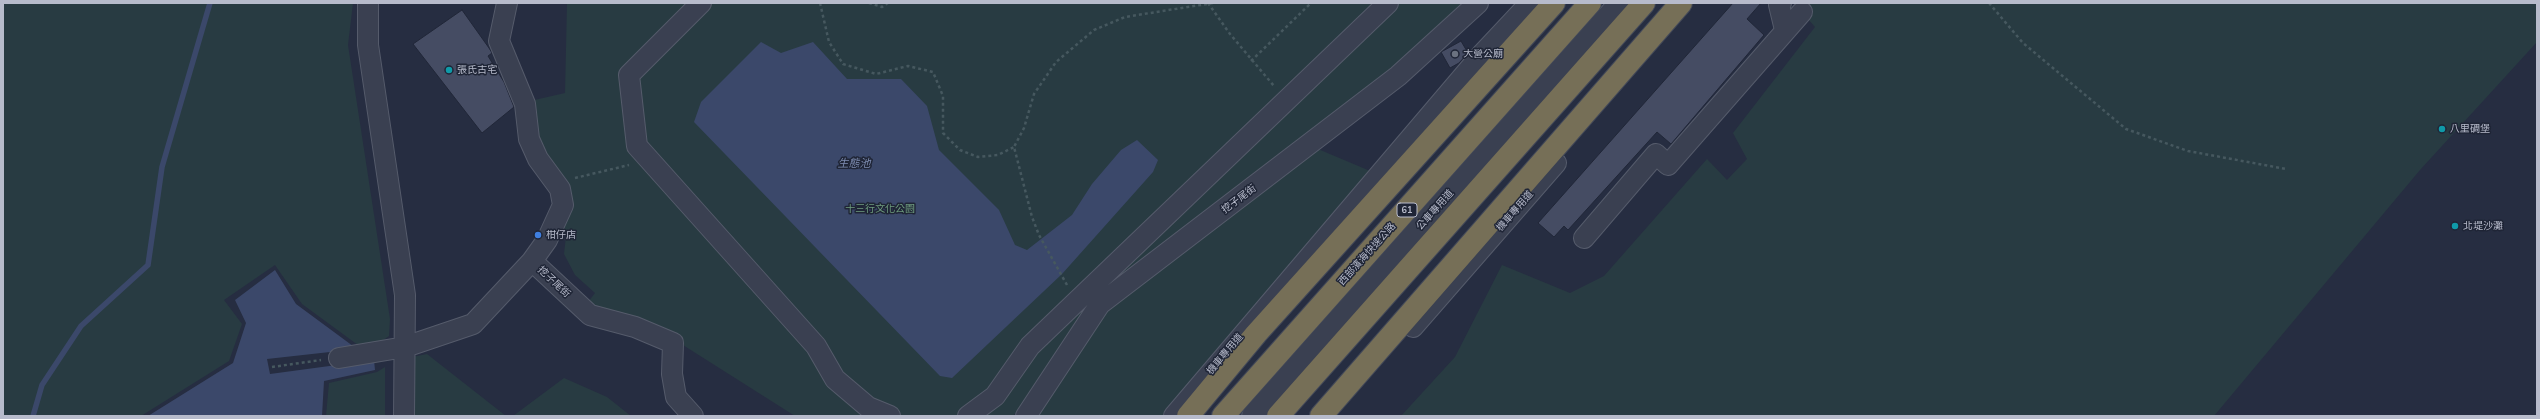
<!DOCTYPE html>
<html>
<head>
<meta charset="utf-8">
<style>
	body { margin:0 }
	#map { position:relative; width:2540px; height:419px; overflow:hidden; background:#262d41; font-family:Mulish,sans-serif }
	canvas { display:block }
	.frame { position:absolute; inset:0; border:4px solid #b7bbcb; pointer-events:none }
</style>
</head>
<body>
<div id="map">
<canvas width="2540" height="419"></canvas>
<div class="frame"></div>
</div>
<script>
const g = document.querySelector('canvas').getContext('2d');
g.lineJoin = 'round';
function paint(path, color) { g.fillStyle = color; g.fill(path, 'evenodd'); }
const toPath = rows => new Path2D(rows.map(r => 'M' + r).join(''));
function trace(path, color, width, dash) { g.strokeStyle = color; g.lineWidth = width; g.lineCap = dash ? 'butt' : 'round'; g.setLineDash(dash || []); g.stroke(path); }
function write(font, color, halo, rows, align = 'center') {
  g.font = font + ' Mulish,"Noto Sans TC",sans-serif'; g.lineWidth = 3; g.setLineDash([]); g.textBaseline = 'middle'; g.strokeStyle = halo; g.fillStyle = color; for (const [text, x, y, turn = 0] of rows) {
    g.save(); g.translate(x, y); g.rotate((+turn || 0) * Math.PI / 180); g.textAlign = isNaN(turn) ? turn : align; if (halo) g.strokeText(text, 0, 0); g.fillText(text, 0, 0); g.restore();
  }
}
const green = toPath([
	[3,3,353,3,348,45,390,319,389,336,375,346,362,348,302,304,275,265,224,300,242,324,229,361,141,416,3,416],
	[567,3,1469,3,1424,46,1097,299,1035,391,1013,416,795,416,675,340,585,306,595,293,575,275,564,254,566,236,556,231,567,208,534,140,530,101,565,93],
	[1799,3,2537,3,2537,42,2420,170,2214,416,1401,416,1455,357,1502,265,1570,293,1604,276,1707,159,1727,180,1747,159,1733,133,1815,27,1795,4],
	[1318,149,1382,176,1165,416,1031,416,1105,311],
	[427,354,506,416,411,416,412,357],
	[385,367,385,416,326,416,329,383,377,372],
	[564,378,607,397,631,416,513,416]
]);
const water = toPath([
	[761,42,781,53,813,42,847,79,901,79,927,106,939,150,999,210,1015,245,1027,250,1072,215,1092,184,1121,150,1137,140,1158,160,1153,172,1062,274,952,378,940,376,694,122,701,102],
	[275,270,296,304,357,349,267,359,270,374,374,360,375,370,324,381,322,416,148,416,233,363,246,323,235,300]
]);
const stream = toPath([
	[33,416,42,385,81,326,148,265,162,167,210,3]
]);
const building = toPath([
	[1733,3,1761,3,1747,19,1764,35,1671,144,1657,132,1568,230,1564,226,1554,237,1538,223,1733,3],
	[462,10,489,48,492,53,488,56,504,82,514,107,482,133,413,44,462,10],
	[1461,41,1468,53,1459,63,1450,68,1441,52,1461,41]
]);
const path = toPath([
	[820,3,829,42,843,64,876,74,908,66,933,72,943,96,943,133,960,150,978,157,998,155,1014,147],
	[869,3,882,7,888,3],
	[1208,3,1230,34,1274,86],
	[1989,3,2023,43,2126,129,2188,151,2286,169],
	[1251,61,1311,3],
	[575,178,629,165],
	[1067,285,1039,235,1032,217,1014,147,1024,128,1034,94,1056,62,1094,30,1125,17,1213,3],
	[272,367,321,360]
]);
const minor = toPath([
	[368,3,368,45,405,295,404,416],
	[507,3,499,41,525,104,529,139,538,159,560,189,563,205,547,240,532,261,590,315,635,327,673,343,672,374,676,397,693,416],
	[701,3,629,75,637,146,816,346,835,379,868,407,890,416],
	[1781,3,1779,5,1785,30],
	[1584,238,1656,154,1668,165,1802,12],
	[1413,327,1556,163],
	[339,358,405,347,473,324,532,261],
	[968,416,995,396,1030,346,1388,3],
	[1026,416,1100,304,1398,76,1478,3],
	[1174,416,1483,53,1530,3],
	[1252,416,1619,3]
]);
const highway = toPath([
	[1188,416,1256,334,1554,3],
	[1223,416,1590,3],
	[1278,416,1644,3],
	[1321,416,1681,3]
]);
const markers = [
	[1455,54,4,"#6b7280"],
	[449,70,4,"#0f9aa8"],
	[2442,129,4,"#0f9aa8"],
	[2455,226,4,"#0f9aa8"],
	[538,235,4,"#3f7fe0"]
];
const shields = [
	[1407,210,20]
];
const shieldNames = [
	["61",1407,210]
];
const poiNames = [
	["大營公廟",1463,54],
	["張氏古宅",457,70],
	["八里碉堡",2450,129],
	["北堤沙灘",2463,226],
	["柑仔店",546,235]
];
const streetNames = [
	["挖子尾街",1239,199,-37],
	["公車專用道",1435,210,-48],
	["機車專用道",1515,211,-49],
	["西部濱海快速公路",1367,254,-48],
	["挖子尾街",554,282,43],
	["機車專用道",1225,354,-50]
];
const parkNames = [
	["十三行文化公園",880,209]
];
const waterNames = [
	["生態池",854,164]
];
paint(green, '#283b42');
paint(water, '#3b486a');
trace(stream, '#3b486a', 5.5);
paint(building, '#454c63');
trace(building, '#212738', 1);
trace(minor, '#555b6b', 22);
trace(highway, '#424858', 24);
trace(path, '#46585f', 2.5, [3, 3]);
trace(minor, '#3a4051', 20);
trace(highway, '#766f57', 22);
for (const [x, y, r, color] of markers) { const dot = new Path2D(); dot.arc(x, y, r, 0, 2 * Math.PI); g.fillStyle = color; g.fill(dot); trace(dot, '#1f2536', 1.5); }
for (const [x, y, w] of shields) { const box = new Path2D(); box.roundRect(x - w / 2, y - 7, w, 14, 3); g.fillStyle = '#1f2536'; g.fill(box); trace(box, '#b7bbcb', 1); }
write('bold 9px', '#b7bbcb', null, shieldNames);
write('10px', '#b7bbcb', '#1f2536', poiNames, 'left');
write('10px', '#b7bbcb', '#1f2536', streetNames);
write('10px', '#6e9c7f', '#1f2536', parkNames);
write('italic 11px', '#7e8db2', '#1f2536', waterNames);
</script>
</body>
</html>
